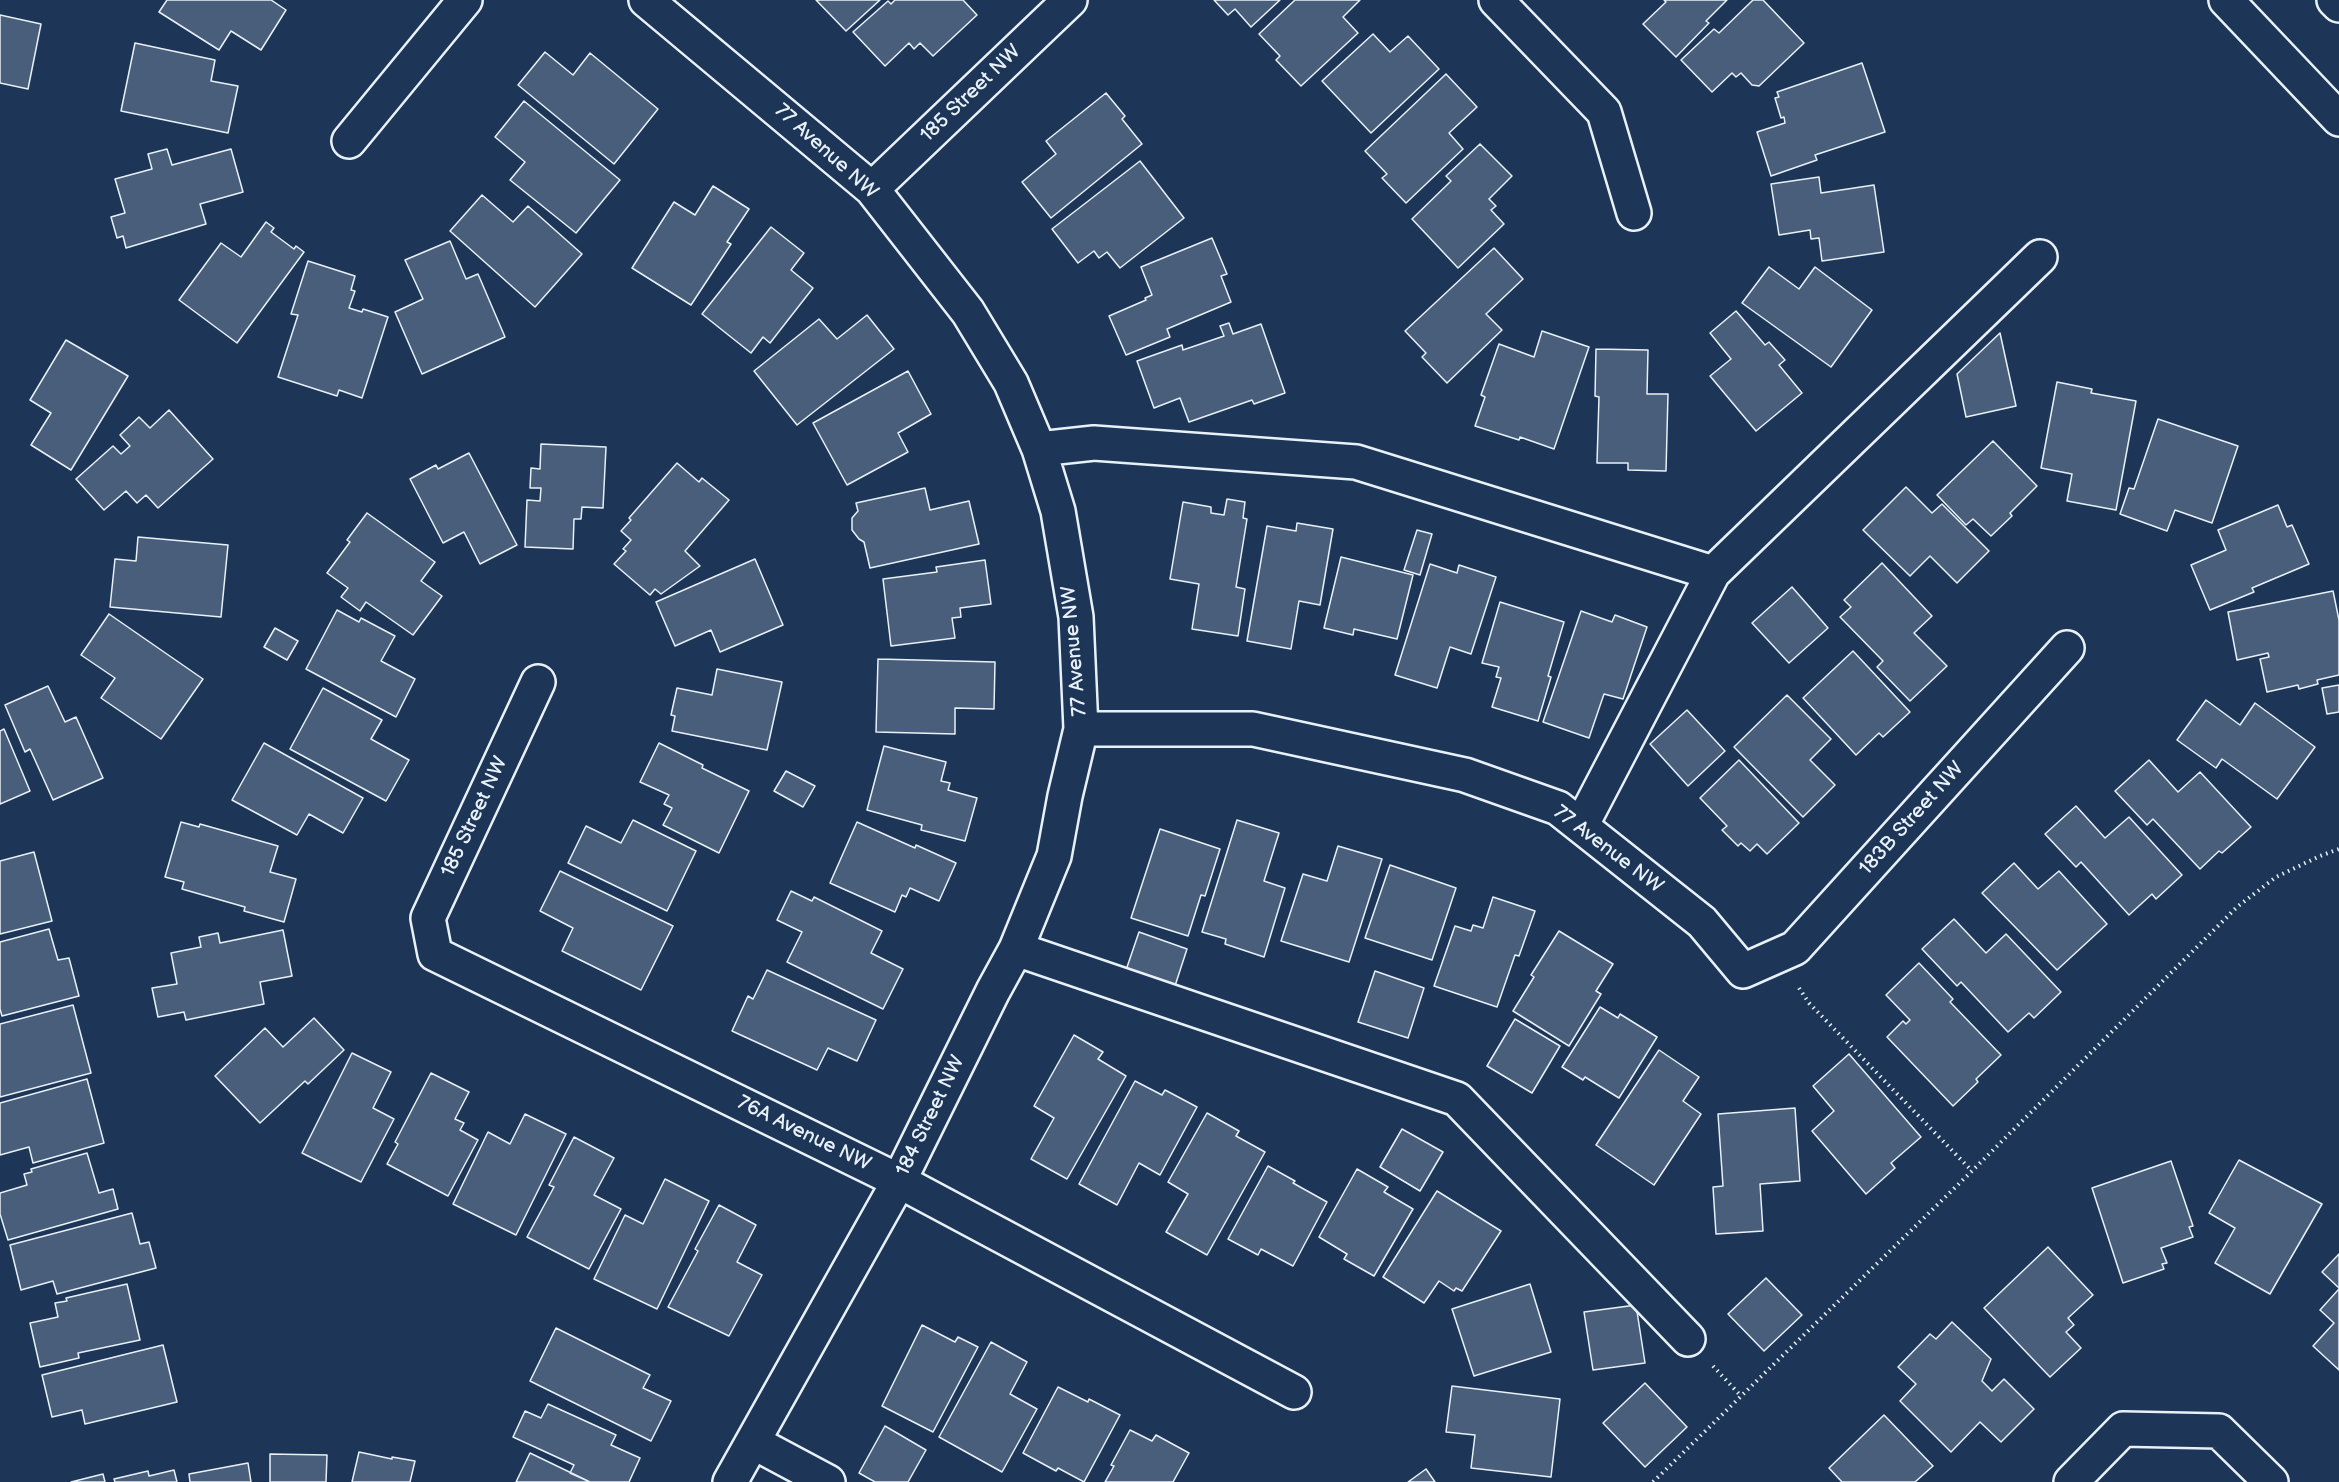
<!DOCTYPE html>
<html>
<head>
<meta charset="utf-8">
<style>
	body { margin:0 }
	canvas { display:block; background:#1d3557 }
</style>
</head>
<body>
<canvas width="2339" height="1482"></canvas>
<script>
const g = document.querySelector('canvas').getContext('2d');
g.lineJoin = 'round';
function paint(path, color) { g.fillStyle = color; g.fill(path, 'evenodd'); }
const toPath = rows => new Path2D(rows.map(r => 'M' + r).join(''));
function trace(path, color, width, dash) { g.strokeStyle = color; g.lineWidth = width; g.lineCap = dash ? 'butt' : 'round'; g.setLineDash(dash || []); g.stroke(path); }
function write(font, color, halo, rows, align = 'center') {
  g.font = font + ' "Balsamiq Sans",sans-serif'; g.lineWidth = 5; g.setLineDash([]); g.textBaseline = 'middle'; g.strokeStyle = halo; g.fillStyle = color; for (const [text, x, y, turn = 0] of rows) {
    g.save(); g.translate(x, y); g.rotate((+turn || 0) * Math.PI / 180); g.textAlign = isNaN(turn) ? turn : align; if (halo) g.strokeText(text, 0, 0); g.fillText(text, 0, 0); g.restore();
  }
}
const building = toPath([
	[167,0,271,0,286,10,261,50,231,31,219,50,159,12,167,0],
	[816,0,880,0,846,31,816,0],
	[895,0,963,0,977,15,933,56,920,43,914,49,909,43,885,66,853,32,888,1,891,4,895,0],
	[1214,0,1280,0,1251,27,1235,9,1228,15,1214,0],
	[1295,0,1360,0,1343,17,1358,33,1301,86,1276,60,1280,56,1259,34,1295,0],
	[1664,0,1727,0,1706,21,1709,23,1676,57,1643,24,1666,2,1664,0],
	[1753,0,1763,0,1804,43,1759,86,1752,85,1741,73,1736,77,1732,73,1712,92,1681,60,1714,29,1719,33,1753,0],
	[0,15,41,24,28,89,0,83,0,15],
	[1373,34,1390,52,1408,36,1439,69,1371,133,1322,81,1373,34],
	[135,43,215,60,211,81,238,86,228,133,121,111,135,43],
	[545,52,573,75,590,53,658,109,614,164,518,85,545,52],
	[1862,63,1885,132,1815,155,1817,160,1771,176,1757,132,1785,123,1784,117,1781,118,1775,98,1779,97,1777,92,1862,63],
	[1446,74,1477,107,1449,133,1463,149,1406,203,1382,178,1387,174,1365,151,1446,74],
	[1106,93,1125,116,1122,119,1142,144,1051,218,1022,182,1056,154,1046,141,1106,93],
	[524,101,620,180,576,233,510,180,525,162,495,137,524,101],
	[1480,144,1512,176,1489,199,1496,206,1491,210,1504,224,1458,268,1412,219,1451,181,1446,176,1480,144],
	[167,149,172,165,231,149,243,192,200,204,206,224,126,248,123,236,117,238,111,217,125,213,115,179,152,169,148,154,167,149],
	[1140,161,1184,218,1120,268,1107,252,1099,258,1094,251,1078,263,1052,229,1140,161],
	[1819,177,1821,193,1874,185,1884,252,1822,261,1819,238,1811,239,1810,230,1779,235,1771,184,1819,177],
	[713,186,749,209,727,242,731,244,691,305,632,268,674,202,695,215,713,186],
	[482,195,513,222,528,206,582,254,535,307,450,231,482,195],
	[266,222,274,228,271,232,294,249,296,246,304,252,237,343,179,300,221,243,241,257,266,222],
	[771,227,804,253,791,270,813,288,770,343,763,337,751,353,702,314,771,227],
	[1212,238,1227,274,1221,276,1231,302,1167,329,1170,337,1126,355,1109,316,1146,300,1145,298,1152,295,1141,267,1212,238],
	[450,241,466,279,478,274,505,337,422,374,395,312,423,299,405,260,450,241],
	[1494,248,1523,279,1486,314,1502,330,1447,383,1422,357,1426,353,1405,331,1494,248],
	[308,261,355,276,351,290,355,291,349,308,362,312,363,309,388,317,362,398,339,390,337,396,278,377,298,315,291,314,308,261],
	[1769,267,1799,289,1815,267,1872,310,1831,367,1742,303,1769,267],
	[1736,311,1765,345,1769,342,1785,360,1779,365,1802,393,1756,431,1710,376,1731,359,1710,333,1736,311],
	[867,315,894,349,797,425,754,371,819,319,837,339,867,315],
	[1229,323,1233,334,1261,324,1285,393,1254,404,1252,400,1189,422,1180,398,1154,408,1137,361,1182,345,1183,350,1224,336,1220,326,1229,323],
	[1542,331,1589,347,1554,449,1520,437,1519,440,1475,426,1485,397,1481,395,1499,344,1534,357,1542,331],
	[2000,333,2016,406,1966,417,1957,374,2000,333],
	[66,340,128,376,71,470,31,445,51,413,30,400,66,340],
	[1596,349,1648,350,1647,394,1668,394,1666,471,1628,470,1628,463,1597,463,1599,397,1595,396,1596,349],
	[908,371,931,414,898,433,908,452,847,485,813,423,908,371],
	[2057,382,2092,389,2091,393,2136,401,2116,510,2067,501,2072,474,2041,468,2057,382],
	[169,410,213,459,158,508,146,495,137,503,126,491,104,510,76,479,113,446,121,454,130,446,120,435,139,417,150,428,169,410],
	[2158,419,2238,446,2212,523,2175,510,2167,531,2120,514,2129,488,2134,489,2158,419],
	[1993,441,2037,486,2010,513,2012,516,1991,536,1973,519,1966,525,1937,495,1993,441],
	[541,444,606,447,603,508,582,507,581,519,574,519,573,549,525,547,527,500,540,501,541,488,530,488,531,468,540,469,541,444],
	[469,453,517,545,480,564,464,532,443,543,410,479,436,465,438,469,469,453],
	[677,463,699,482,702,478,729,500,685,551,700,566,661,594,655,589,650,595,614,564,626,551,623,549,631,540,621,531,631,520,629,518,677,463],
	[1906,487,1932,513,1942,504,1989,551,1957,583,1930,556,1910,576,1863,530,1906,487],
	[925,488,930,510,969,501,979,544,870,568,864,542,859,539,852,530,852,518,858,511,856,503,925,488],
	[1227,499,1245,502,1243,518,1247,519,1236,587,1245,589,1238,636,1192,629,1199,584,1170,579,1183,502,1211,507,1211,513,1224,515,1227,499],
	[2278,505,2287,527,2292,525,2309,564,2252,588,2254,592,2210,610,2191,565,2226,550,2218,530,2278,505],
	[367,513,435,562,421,581,442,596,413,635,366,602,360,611,341,597,348,588,327,573,350,542,347,540,367,513],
	[1297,523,1333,529,1320,605,1299,601,1291,649,1247,641,1267,526,1296,531,1297,523],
	[1417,530,1432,534,1420,575,1404,570,1417,530],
	[138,537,228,545,221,617,110,607,115,559,136,561,138,537],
	[1341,557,1413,575,1397,639,1354,629,1353,635,1324,628,1341,557],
	[755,559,783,625,720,652,711,630,675,646,656,602,755,559],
	[985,560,991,604,960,608,961,617,952,618,955,638,891,646,883,579,937,572,936,567,985,560],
	[1882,563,1932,616,1914,633,1947,666,1910,701,1877,667,1883,661,1840,617,1851,607,1844,600,1882,563],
	[1430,564,1457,573,1459,565,1496,577,1471,654,1450,647,1437,688,1395,675,1430,564],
	[1792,587,1828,628,1789,663,1752,623,1792,587],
	[2333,591,2339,620,2339,675,2317,680,2318,684,2299,689,2298,685,2267,692,2260,659,2269,657,2268,653,2237,660,2228,612,2333,591],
	[1500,602,1564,622,1548,676,1551,677,1538,721,1492,707,1501,678,1496,677,1499,667,1482,663,1500,602],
	[337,610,359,622,361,618,395,636,381,661,415,679,396,717,306,669,337,610],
	[1581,611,1612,622,1615,615,1647,627,1623,699,1604,694,1589,738,1543,722,1581,611],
	[109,614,203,679,161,739,101,698,115,678,81,655,109,614],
	[275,628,298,641,287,660,264,647,275,628],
	[1853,651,1910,712,1883,737,1879,733,1856,755,1803,698,1853,651],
	[878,659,995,662,994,709,955,708,955,734,876,732,878,659],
	[717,669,782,682,767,750,672,731,675,716,671,715,677,688,712,695,717,669],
	[2339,685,2339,712,2327,714,2322,688,2339,685],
	[48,686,65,722,76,717,103,778,53,800,30,749,25,752,5,705,48,686],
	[323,688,382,720,371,739,409,760,386,801,290,749,323,688],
	[1787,695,1831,739,1810,760,1835,785,1803,817,1734,747,1787,695],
	[2206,700,2240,725,2255,703,2315,747,2277,799,2222,759,2216,768,2177,740,2206,700],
	[1687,710,1725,751,1688,786,1650,744,1687,710],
	[4,729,30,791,0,804,0,731,4,729],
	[264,743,363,798,343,833,309,814,297,835,232,800,264,743],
	[659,743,703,765,702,768,749,791,719,853,663,825,672,808,664,804,669,795,640,782,659,743],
	[884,746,946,762,941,781,950,783,948,790,977,798,965,841,921,830,922,825,867,810,884,746],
	[1739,760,1799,823,1767,854,1757,844,1750,851,1741,843,1738,846,1722,830,1727,826,1700,798,1739,760],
	[2149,760,2178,792,2200,772,2251,827,2222,853,2219,851,2200,869,2153,819,2147,825,2115,791,2149,760],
	[786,771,815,786,803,807,774,791,786,771],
	[2076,806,2105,838,2129,817,2182,875,2156,899,2152,894,2129,915,2081,862,2076,867,2045,834,2076,806],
	[633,820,696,851,667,911,568,863,586,826,621,843,633,820],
	[1237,820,1279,833,1264,881,1285,888,1264,957,1225,944,1226,939,1202,932,1237,820],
	[181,822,199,827,200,824,278,846,270,872,296,879,284,922,244,911,245,907,182,889,184,882,165,877,181,822],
	[857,822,915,848,916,845,956,863,939,901,910,888,906,897,902,895,895,912,830,883,857,822],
	[1160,829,1220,849,1205,896,1201,895,1188,936,1131,918,1160,829],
	[1338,846,1382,859,1349,962,1281,941,1303,874,1327,881,1338,846],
	[34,852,52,921,0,934,0,861,34,852],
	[2014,863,2038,889,2059,871,2107,924,2057,970,1982,893,2014,863],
	[1390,865,1456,888,1432,960,1365,938,1390,865],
	[560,871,673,926,641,990,562,951,573,928,540,911,560,871],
	[791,891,812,901,814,897,882,931,871,953,903,969,883,1009,787,962,802,932,777,920,791,891],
	[1493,897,1535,911,1519,956,1515,955,1497,1007,1434,986,1455,926,1471,931,1473,925,1483,928,1493,897],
	[1954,919,1986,953,2006,934,2061,992,2034,1018,2029,1013,2008,1032,1961,982,1957,986,1922,949,1954,919],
	[49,929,58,960,69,958,79,996,2,1016,0,1009,0,942,49,929],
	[283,930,292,976,260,982,264,1004,186,1020,184,1012,158,1017,152,988,177,984,171,953,201,947,199,937,218,933,220,943,283,930],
	[1559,931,1613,964,1596,991,1601,994,1569,1046,1513,1011,1534,977,1531,975,1559,931],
	[1139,932,1187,949,1173,992,1124,976,1139,932],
	[1919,963,1953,999,1950,1002,2001,1055,1976,1079,1978,1082,1953,1106,1887,1037,1903,1021,1906,1024,1910,1020,1886,995,1919,963],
	[767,970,876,1020,857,1061,828,1048,817,1070,732,1031,748,996,753,999,767,970],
	[1375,971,1424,988,1408,1038,1358,1022,1375,971],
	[73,1005,91,1073,0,1097,0,1024,73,1005],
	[1600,1007,1618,1018,1620,1014,1657,1037,1619,1098,1585,1077,1583,1080,1562,1067,1600,1007],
	[314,1018,344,1050,308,1084,305,1081,260,1123,215,1076,265,1028,283,1047,314,1018],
	[1515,1019,1560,1046,1532,1093,1487,1066,1515,1019],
	[1074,1035,1103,1052,1098,1059,1126,1076,1067,1179,1031,1159,1054,1118,1034,1106,1074,1035],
	[1659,1050,1699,1077,1683,1101,1701,1114,1654,1185,1596,1145,1659,1050],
	[352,1053,391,1072,373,1108,394,1119,361,1182,302,1153,352,1053],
	[1849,1054,1921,1137,1891,1163,1895,1168,1866,1194,1812,1131,1834,1111,1813,1086,1849,1054],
	[431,1073,469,1092,455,1119,464,1123,460,1130,478,1140,448,1196,387,1164,398,1144,395,1142,431,1073],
	[87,1079,104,1143,33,1163,29,1147,0,1155,0,1103,87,1079],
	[1135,1081,1162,1095,1165,1090,1197,1107,1160,1175,1139,1163,1117,1205,1079,1184,1135,1081],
	[1795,1108,1800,1181,1760,1184,1763,1231,1716,1234,1713,1187,1723,1186,1718,1114,1795,1108],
	[1207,1113,1239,1131,1236,1136,1265,1152,1207,1255,1166,1232,1188,1194,1168,1182,1207,1113],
	[525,1114,566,1134,516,1235,453,1204,488,1132,510,1144,525,1114],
	[1402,1129,1443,1152,1420,1191,1380,1167,1402,1129],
	[574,1137,614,1158,594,1195,621,1209,589,1269,527,1237,554,1187,549,1185,574,1137],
	[87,1153,99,1193,113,1189,118,1209,8,1240,0,1214,0,1193,27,1185,24,1174,32,1172,31,1169,87,1153],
	[2239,1160,2322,1204,2270,1294,2215,1263,2235,1228,2209,1213,2239,1160],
	[2171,1161,2193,1226,2189,1227,2193,1237,2161,1248,2167,1263,2162,1264,2164,1269,2123,1283,2092,1188,2171,1161],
	[1268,1166,1295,1181,1293,1183,1327,1202,1293,1266,1261,1249,1258,1255,1228,1239,1268,1166],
	[1357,1169,1388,1187,1384,1192,1413,1209,1374,1276,1344,1259,1347,1254,1319,1237,1357,1169],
	[665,1179,709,1201,657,1309,594,1279,625,1215,643,1224,665,1179],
	[1437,1191,1501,1231,1462,1291,1456,1288,1454,1291,1439,1281,1424,1303,1383,1277,1437,1191],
	[719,1205,756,1225,737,1262,762,1275,729,1336,668,1307,698,1251,695,1249,719,1205],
	[132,1213,140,1244,149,1242,156,1268,57,1294,53,1281,21,1290,10,1245,132,1213],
	[2048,1247,2093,1295,2068,1318,2074,1325,2066,1332,2081,1348,2050,1377,1984,1308,2048,1247],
	[2339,1254,2339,1288,2322,1272,2339,1254],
	[1766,1278,1802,1315,1764,1351,1728,1314,1766,1278],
	[127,1284,140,1340,78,1353,79,1358,40,1367,30,1323,58,1317,55,1303,67,1301,66,1298,127,1284],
	[1530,1284,1551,1352,1474,1376,1452,1309,1530,1284],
	[2339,1289,2339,1370,2313,1346,2334,1323,2320,1310,2339,1289],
	[1636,1305,1645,1363,1593,1370,1584,1312,1636,1305],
	[1952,1322,1991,1359,1982,1381,1992,1391,2004,1379,2034,1409,2001,1442,1980,1422,1951,1452,1900,1401,1916,1384,1898,1367,1930,1334,1936,1339,1952,1322],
	[922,1325,955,1342,958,1337,978,1347,933,1432,882,1406,922,1325],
	[556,1328,650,1375,643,1388,671,1401,651,1441,530,1381,556,1328],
	[991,1342,1027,1362,1010,1394,1037,1409,1002,1472,939,1437,991,1342],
	[163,1345,177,1402,85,1424,82,1410,52,1417,42,1375,163,1345],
	[1645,1383,1687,1427,1645,1467,1603,1423,1645,1383],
	[1452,1386,1560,1399,1551,1477,1471,1468,1475,1435,1446,1432,1452,1386],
	[1058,1387,1088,1402,1089,1399,1120,1415,1084,1482,1058,1468,1056,1471,1023,1453,1058,1387],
	[548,1404,616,1435,611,1445,640,1458,629,1482,590,1482,570,1473,574,1465,513,1437,525,1411,541,1418,548,1404],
	[1884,1415,1933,1466,1915,1482,1842,1482,1829,1468,1884,1415],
	[885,1426,926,1450,908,1482,875,1482,859,1473,885,1426],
	[1130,1430,1152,1441,1156,1435,1189,1453,1173,1482,1105,1482,1114,1466,1111,1465,1130,1430],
	[359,1452,392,1459,392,1457,415,1461,410,1482,352,1482,359,1452],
	[530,1453,590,1482,516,1482,530,1453],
	[270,1454,327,1455,326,1482,270,1482,270,1454],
	[248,1463,251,1482,190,1482,189,1474,248,1463],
	[1426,1469,1435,1482,1408,1482,1426,1469],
	[174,1470,177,1482,115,1482,114,1479,148,1471,149,1476,174,1470],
	[103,1474,105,1482,71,1482,103,1474]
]);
const path = toPath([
	[1799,988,1809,1003,1972,1171],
	[1713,1366,1741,1396],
	[1653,1482,1972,1171,2237,907,2276,877,2320,856,2339,849]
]);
const minor = toPath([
	[646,0,872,189,968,312,1011,383,1039,449,1058,511,1076,617,1081,729,1065,796,1054,856,1016,949,993,991,899,1181,730,1482],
	[1496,0,1604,112,1634,213],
	[349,141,465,0],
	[872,189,1070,0],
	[1039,449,1094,443,1356,462,1713,573],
	[538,682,428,918,435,954,899,1181,1294,1392],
	[1081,729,1253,729,1465,775,1558,808,1702,922,1743,971,1795,948,2067,648],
	[1581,826,1713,573,2040,257],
	[1016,949,1457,1099,1688,1339],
	[753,1442,828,1482],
	[2071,1482,2123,1429,2219,1431,2271,1482]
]);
const highway = toPath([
	[2226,0,2339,119],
	[2334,0,2339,5]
]);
const streetNames = [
	["185 Street NW",971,94,-44],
	["77 Avenue NW",826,152,42],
	["77 Avenue NW",1075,651,-95],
	["185 Street NW",475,817,-65],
	["183B Street NW",1912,819,-48],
	["77 Avenue NW",1608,850,37],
	["184 Street NW",931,1116,-64],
	["76A Avenue NW",804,1134,26]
];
paint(building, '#495e7a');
trace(building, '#e8f1f8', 1.5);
trace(minor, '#e8f1f8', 38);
trace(highway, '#e8f1f8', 38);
trace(path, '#e8f1f8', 4, [1.5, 4.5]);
trace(minor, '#1d3557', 33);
trace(highway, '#1d3557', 33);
write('20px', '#e8f1f8', '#1d3557', streetNames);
</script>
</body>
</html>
